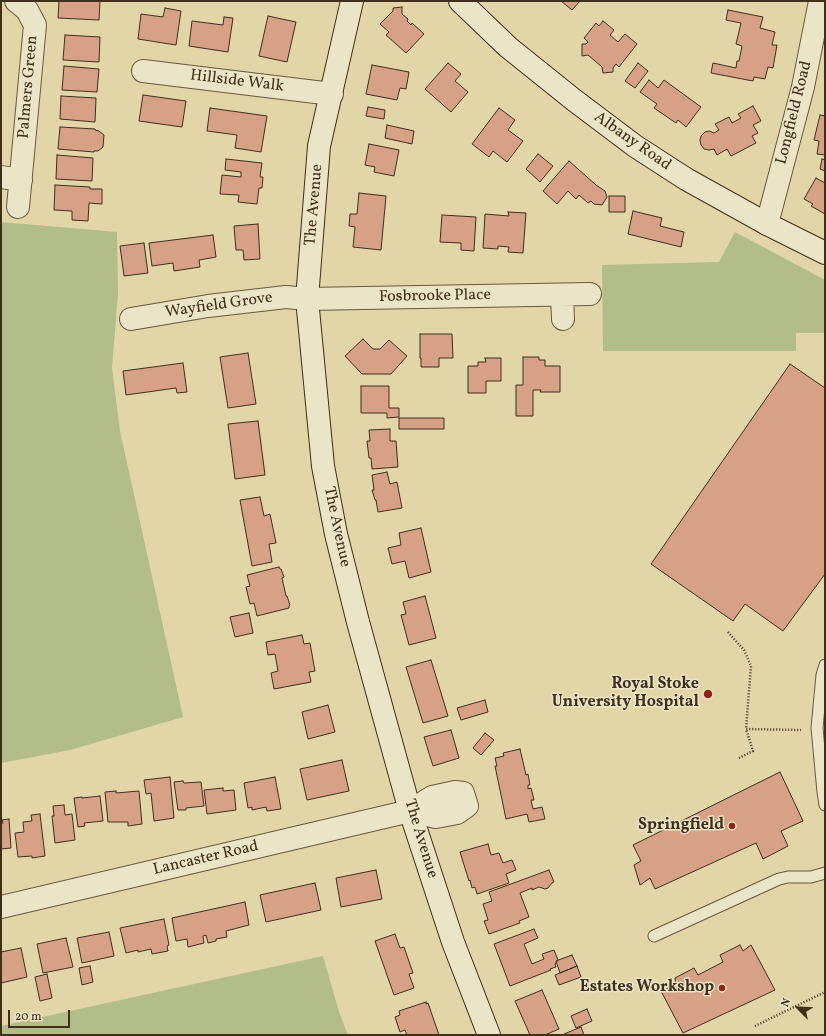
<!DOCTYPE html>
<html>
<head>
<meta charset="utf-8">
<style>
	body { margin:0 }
	#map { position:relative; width:826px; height:1036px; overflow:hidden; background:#e2d5a8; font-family:Vollkorn,serif }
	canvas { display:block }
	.frame { position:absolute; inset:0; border:2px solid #402f1b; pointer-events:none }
	.north { position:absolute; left:778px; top:988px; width:40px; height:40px; -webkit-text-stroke:3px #ece4c6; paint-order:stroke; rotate:294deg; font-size:11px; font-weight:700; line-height:16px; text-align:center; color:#402f1b }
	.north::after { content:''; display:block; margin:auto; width:14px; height:18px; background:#402f1b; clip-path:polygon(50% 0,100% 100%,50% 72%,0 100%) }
	.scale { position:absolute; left:8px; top:1010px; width:62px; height:18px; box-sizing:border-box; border:2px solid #402f1b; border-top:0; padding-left:5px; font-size:12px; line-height:14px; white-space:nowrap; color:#402f1b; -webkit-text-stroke:3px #ece4c6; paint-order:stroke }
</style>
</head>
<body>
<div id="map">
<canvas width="826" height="1036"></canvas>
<div class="frame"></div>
<div class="north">N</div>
<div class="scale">20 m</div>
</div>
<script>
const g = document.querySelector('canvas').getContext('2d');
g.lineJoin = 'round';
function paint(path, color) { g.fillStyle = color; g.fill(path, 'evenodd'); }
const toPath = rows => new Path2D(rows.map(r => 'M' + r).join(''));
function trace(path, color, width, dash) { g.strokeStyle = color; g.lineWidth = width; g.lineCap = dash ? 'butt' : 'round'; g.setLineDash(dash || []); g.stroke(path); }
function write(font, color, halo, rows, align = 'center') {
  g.font = font + ' Vollkorn,serif'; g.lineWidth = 3; g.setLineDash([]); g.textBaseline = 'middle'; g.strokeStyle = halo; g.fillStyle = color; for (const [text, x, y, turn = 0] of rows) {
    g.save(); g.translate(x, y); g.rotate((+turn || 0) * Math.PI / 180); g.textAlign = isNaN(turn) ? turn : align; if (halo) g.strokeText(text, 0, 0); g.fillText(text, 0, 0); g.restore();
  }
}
const green = toPath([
	[1,222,117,232,118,294,112,368,120,431,183,717,70,750,1,763],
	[735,232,825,280,825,333,796,333,796,351,603,351,602,265,719,262],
	[323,956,339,1012,348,1035,1,1035,1,1026]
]);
const building = toPath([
	[59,1,100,1,99,20,58,18,59,1],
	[561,1,580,1,572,10,561,1],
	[402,7,402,14,408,19,407,21,411,25,412,23,424,34,406,53,386,35,389,32,380,24,393,11,393,8,402,7],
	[165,8,181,11,176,45,138,39,141,14,163,17,165,8],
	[728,10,763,17,760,28,775,32,772,45,777,45,773,68,768,67,765,79,754,77,753,81,711,73,713,63,736,68,737,61,739,61,742,46,736,44,741,23,726,20,728,10],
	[268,16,296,22,287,62,259,56,268,16],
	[224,17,233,18,228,52,189,46,192,21,223,25,224,17],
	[603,21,614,30,610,35,618,42,625,34,637,44,619,67,616,64,613,68,613,72,603,73,602,67,588,55,582,56,582,44,586,44,588,42,584,38,596,23,599,26,603,21],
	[65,35,100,37,99,62,63,60,65,35],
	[448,63,461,74,455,81,468,92,451,112,425,89,448,63],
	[638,63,648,71,635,88,625,81,638,63],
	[372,65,409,72,406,89,400,88,397,100,366,94,372,65],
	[64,66,99,69,97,92,62,90,64,66],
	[649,80,658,88,664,80,701,107,686,127,678,120,676,123,654,108,657,104,640,92,649,80],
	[143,95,186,101,182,127,139,121,143,95],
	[61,96,96,98,95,122,60,119,61,96],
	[753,106,761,121,753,125,758,133,752,136,756,143,731,156,727,149,717,155,714,149,709,150,704,149,701,145,700,140,701,136,705,132,709,131,714,133,719,130,715,124,729,117,732,123,741,118,738,114,753,106],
	[368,107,385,110,384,119,366,116,368,107],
	[210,108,267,116,261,152,235,148,237,135,207,131,210,108],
	[499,108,515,120,508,130,523,141,507,162,493,151,489,157,472,144,499,108],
	[820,115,825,116,825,155,817,154,819,141,814,140,820,115],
	[387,125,414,131,412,144,385,138,387,125],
	[60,127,95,129,95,130,99,131,104,135,103,147,98,151,94,151,94,152,58,149,60,127],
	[369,144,399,150,394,176,374,172,375,167,365,165,369,144],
	[538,154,553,166,540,182,526,169,538,154],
	[57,155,93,158,92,181,56,179,57,155],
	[226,159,262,163,260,177,263,177,262,188,259,188,257,204,238,202,239,195,220,194,222,175,241,177,241,172,225,170,226,159],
	[822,159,825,160,825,171,820,169,822,159],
	[569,161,596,185,605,191,607,197,602,205,594,204,591,201,588,203,579,195,576,199,568,191,557,204,543,191,569,161],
	[816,178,825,183,825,214,811,206,813,204,804,199,816,178],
	[55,185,90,187,90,189,102,189,102,204,89,203,88,221,72,220,72,211,54,210,55,185],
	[359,193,386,196,381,250,353,247,355,227,349,226,350,214,357,214,359,193],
	[609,196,625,196,625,212,609,212,609,196],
	[633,211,662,218,660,226,684,232,681,247,628,234,633,211],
	[508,212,526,213,523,253,508,252,509,247,498,246,498,249,483,248,485,214,509,216,508,212],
	[442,215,476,217,474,251,461,250,461,243,440,242,442,215],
	[258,224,260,259,244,260,243,250,236,250,234,226,258,224],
	[213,235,216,257,199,260,200,267,174,271,173,263,152,266,149,243,213,235],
	[144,243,148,273,124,276,120,246,144,243],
	[420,334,452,334,453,358,439,358,439,367,421,367,421,358,420,358,420,334],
	[363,339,373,349,380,349,389,340,407,356,391,374,362,374,345,356,363,339],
	[248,353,256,404,228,408,220,357,248,353],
	[523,357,539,357,539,360,545,360,545,366,560,366,560,392,540,392,541,390,533,390,533,416,516,416,516,385,523,385,523,357],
	[485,358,501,358,501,381,486,381,486,393,468,393,468,366,478,366,478,362,486,362,485,358],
	[183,363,187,392,177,393,176,388,126,395,123,371,183,363],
	[790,364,825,388,825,574,783,631,745,604,733,621,651,564,790,364],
	[361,386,389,386,389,408,399,408,399,417,387,418,387,413,361,413,361,386],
	[399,418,444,418,444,429,399,429,399,418],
	[258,421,265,475,235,479,228,424,258,421],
	[390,429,390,441,396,441,398,467,372,469,371,458,369,458,367,441,370,441,369,430,390,429],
	[387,472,390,484,397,482,402,508,378,512,376,500,375,500,372,490,374,490,372,475,387,472],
	[260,497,264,516,270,514,276,543,269,544,272,562,252,566,240,500,260,497],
	[421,528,431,572,409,578,405,561,392,564,388,548,401,545,399,533,421,528],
	[279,567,280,569,281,569,284,577,282,578,286,596,287,596,290,605,289,606,289,608,257,616,254,603,250,604,246,587,250,586,247,575,279,567],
	[425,596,436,638,409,645,401,615,406,614,403,602,425,596],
	[249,613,253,633,235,637,230,617,249,613],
	[302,635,304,644,310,643,315,671,309,672,311,682,274,689,271,673,278,671,275,654,268,655,266,642,302,635],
	[431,660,448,716,423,723,406,667,431,660],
	[485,700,488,712,461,720,457,708,485,700],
	[328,705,335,732,308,739,302,712,328,705],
	[451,730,459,758,433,766,424,737,451,730],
	[485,733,494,740,481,755,473,748,485,733],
	[520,749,526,775,528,774,530,785,528,785,528,789,531,788,534,800,531,800,533,809,542,807,545,819,529,822,527,814,506,819,495,766,497,766,495,758,504,756,503,753,520,749],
	[342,760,349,791,307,800,300,769,342,760],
	[780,772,803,821,781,831,788,846,763,859,756,843,655,889,650,878,640,885,634,865,641,861,633,845,780,772],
	[170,777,174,818,154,821,151,793,146,794,144,780,170,777],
	[275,777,281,809,267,811,266,807,252,810,252,807,248,808,244,783,275,777],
	[183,781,184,783,201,782,204,806,186,808,186,810,178,810,174,782,183,781],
	[223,788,223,791,234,790,236,810,207,814,204,790,223,788],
	[116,791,116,793,139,791,142,824,128,826,128,822,108,822,105,792,116,791],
	[100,796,103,821,84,823,85,826,78,827,74,798,82,797,82,798,100,796],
	[64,805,65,815,72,814,75,840,55,843,52,816,54,816,53,806,64,805],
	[40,814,45,856,32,858,32,856,18,857,15,833,24,832,23,822,32,821,31,815,40,814],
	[9,819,11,848,1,849,1,824,3,823,2,820,9,819],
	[488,844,491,855,499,853,503,863,512,860,516,870,506,874,509,883,477,894,475,887,472,888,470,880,469,881,460,852,488,844],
	[376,870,382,899,341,907,336,878,376,870],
	[549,870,554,882,552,883,548,888,545,889,539,887,532,890,532,888,520,893,529,917,519,921,520,923,489,934,484,921,488,920,483,904,492,901,489,892,549,870],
	[315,883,321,910,266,922,260,895,315,883],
	[245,902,249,925,226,931,227,937,216,939,216,941,208,943,206,935,203,936,204,943,188,947,187,939,176,941,172,918,245,902],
	[164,919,169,945,167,946,168,951,152,954,151,949,138,952,138,950,126,953,120,928,164,919],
	[534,929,538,938,524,944,532,964,544,959,542,954,554,950,558,960,555,964,556,967,550,969,551,970,510,986,494,944,534,929],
	[109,932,114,956,82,963,77,938,109,932],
	[395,934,400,948,404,947,413,973,409,974,414,988,394,995,375,941,395,934],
	[66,938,73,967,43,973,37,944,66,938],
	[740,945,743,951,751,945,775,990,683,1033,661,991,676,985,675,978,694,968,698,975,723,962,720,955,740,945],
	[21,948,27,977,1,983,1,952,21,948],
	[572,955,577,966,560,973,556,961,572,955],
	[90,966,93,982,82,985,79,968,90,966],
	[577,966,581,977,559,985,555,975,577,966],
	[47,974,52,998,40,1001,35,977,47,974],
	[542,990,559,1029,545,1035,530,1035,515,1001,542,990],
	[426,1002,426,1004,428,1003,439,1035,407,1035,405,1030,400,1032,395,1017,400,1015,399,1011,426,1002],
	[587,1009,592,1021,576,1028,571,1016,587,1009],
	[581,1027,584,1035,565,1035,564,1034,581,1027]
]);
const path = toPath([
	[728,632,744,650,751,666,746,729,801,730],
	[739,758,753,751,746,729],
	[755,1026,825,992]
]);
const lane = toPath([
	[825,665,822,675,817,728,823,792,825,805],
	[654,936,779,879,788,877,811,877,825,873]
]);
const street = toPath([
	[16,1,27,10,35,25,18,207],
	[143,71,332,94],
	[1,177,21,180],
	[767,224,803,87,820,1],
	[562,295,563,319],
	[131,319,208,306,286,297,307,299,590,294],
	[1,907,410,811,432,797,455,792,463,793,467,806,457,813,436,817,410,811]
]);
const secondary = toPath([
	[352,1,319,146,307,299,323,466,336,534,358,622,410,811,453,942,489,1035],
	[460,1,508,47,574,100,635,146,686,179,767,224,825,253]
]);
const markers = [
	[708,694,5,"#8f2418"],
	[732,826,4,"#8f2418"],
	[722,988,4,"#8f2418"]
];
const streetNames = [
	["Hillside Walk",237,82,7],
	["Palmers Green",29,87,-85],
	["Longfield Road",795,113,-76],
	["Albany Road",632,142,35],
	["The Avenue",315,205,-85],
	["Fosbrooke Place",435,297,-1],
	["Wayfield Grove",219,306,-8],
	["The Avenue",336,527,78],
	["The Avenue",420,839,73],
	["Lancaster Road",206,859,-13]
];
const poiNames = [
	["Royal Stoke",699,685],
	["University Hospital",699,703],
	["Springfield",724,826],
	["Estates Workshop",714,988]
];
paint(green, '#b2bd89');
paint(building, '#d7a185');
trace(building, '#402f1b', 1);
trace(lane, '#68583e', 13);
trace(street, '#68583e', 24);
trace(secondary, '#402f1b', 24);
trace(path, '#402f1b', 2.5, [1, 2]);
trace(lane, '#ece4c6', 11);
trace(street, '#ece4c6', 22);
trace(secondary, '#ece4c6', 22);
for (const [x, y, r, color] of markers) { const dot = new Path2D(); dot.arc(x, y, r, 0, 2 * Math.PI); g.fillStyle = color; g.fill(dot); trace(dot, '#ece4c6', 1.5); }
write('16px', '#402f1b', '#ece4c6', streetNames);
write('bold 16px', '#402f1b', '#ece4c6', poiNames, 'right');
</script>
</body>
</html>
